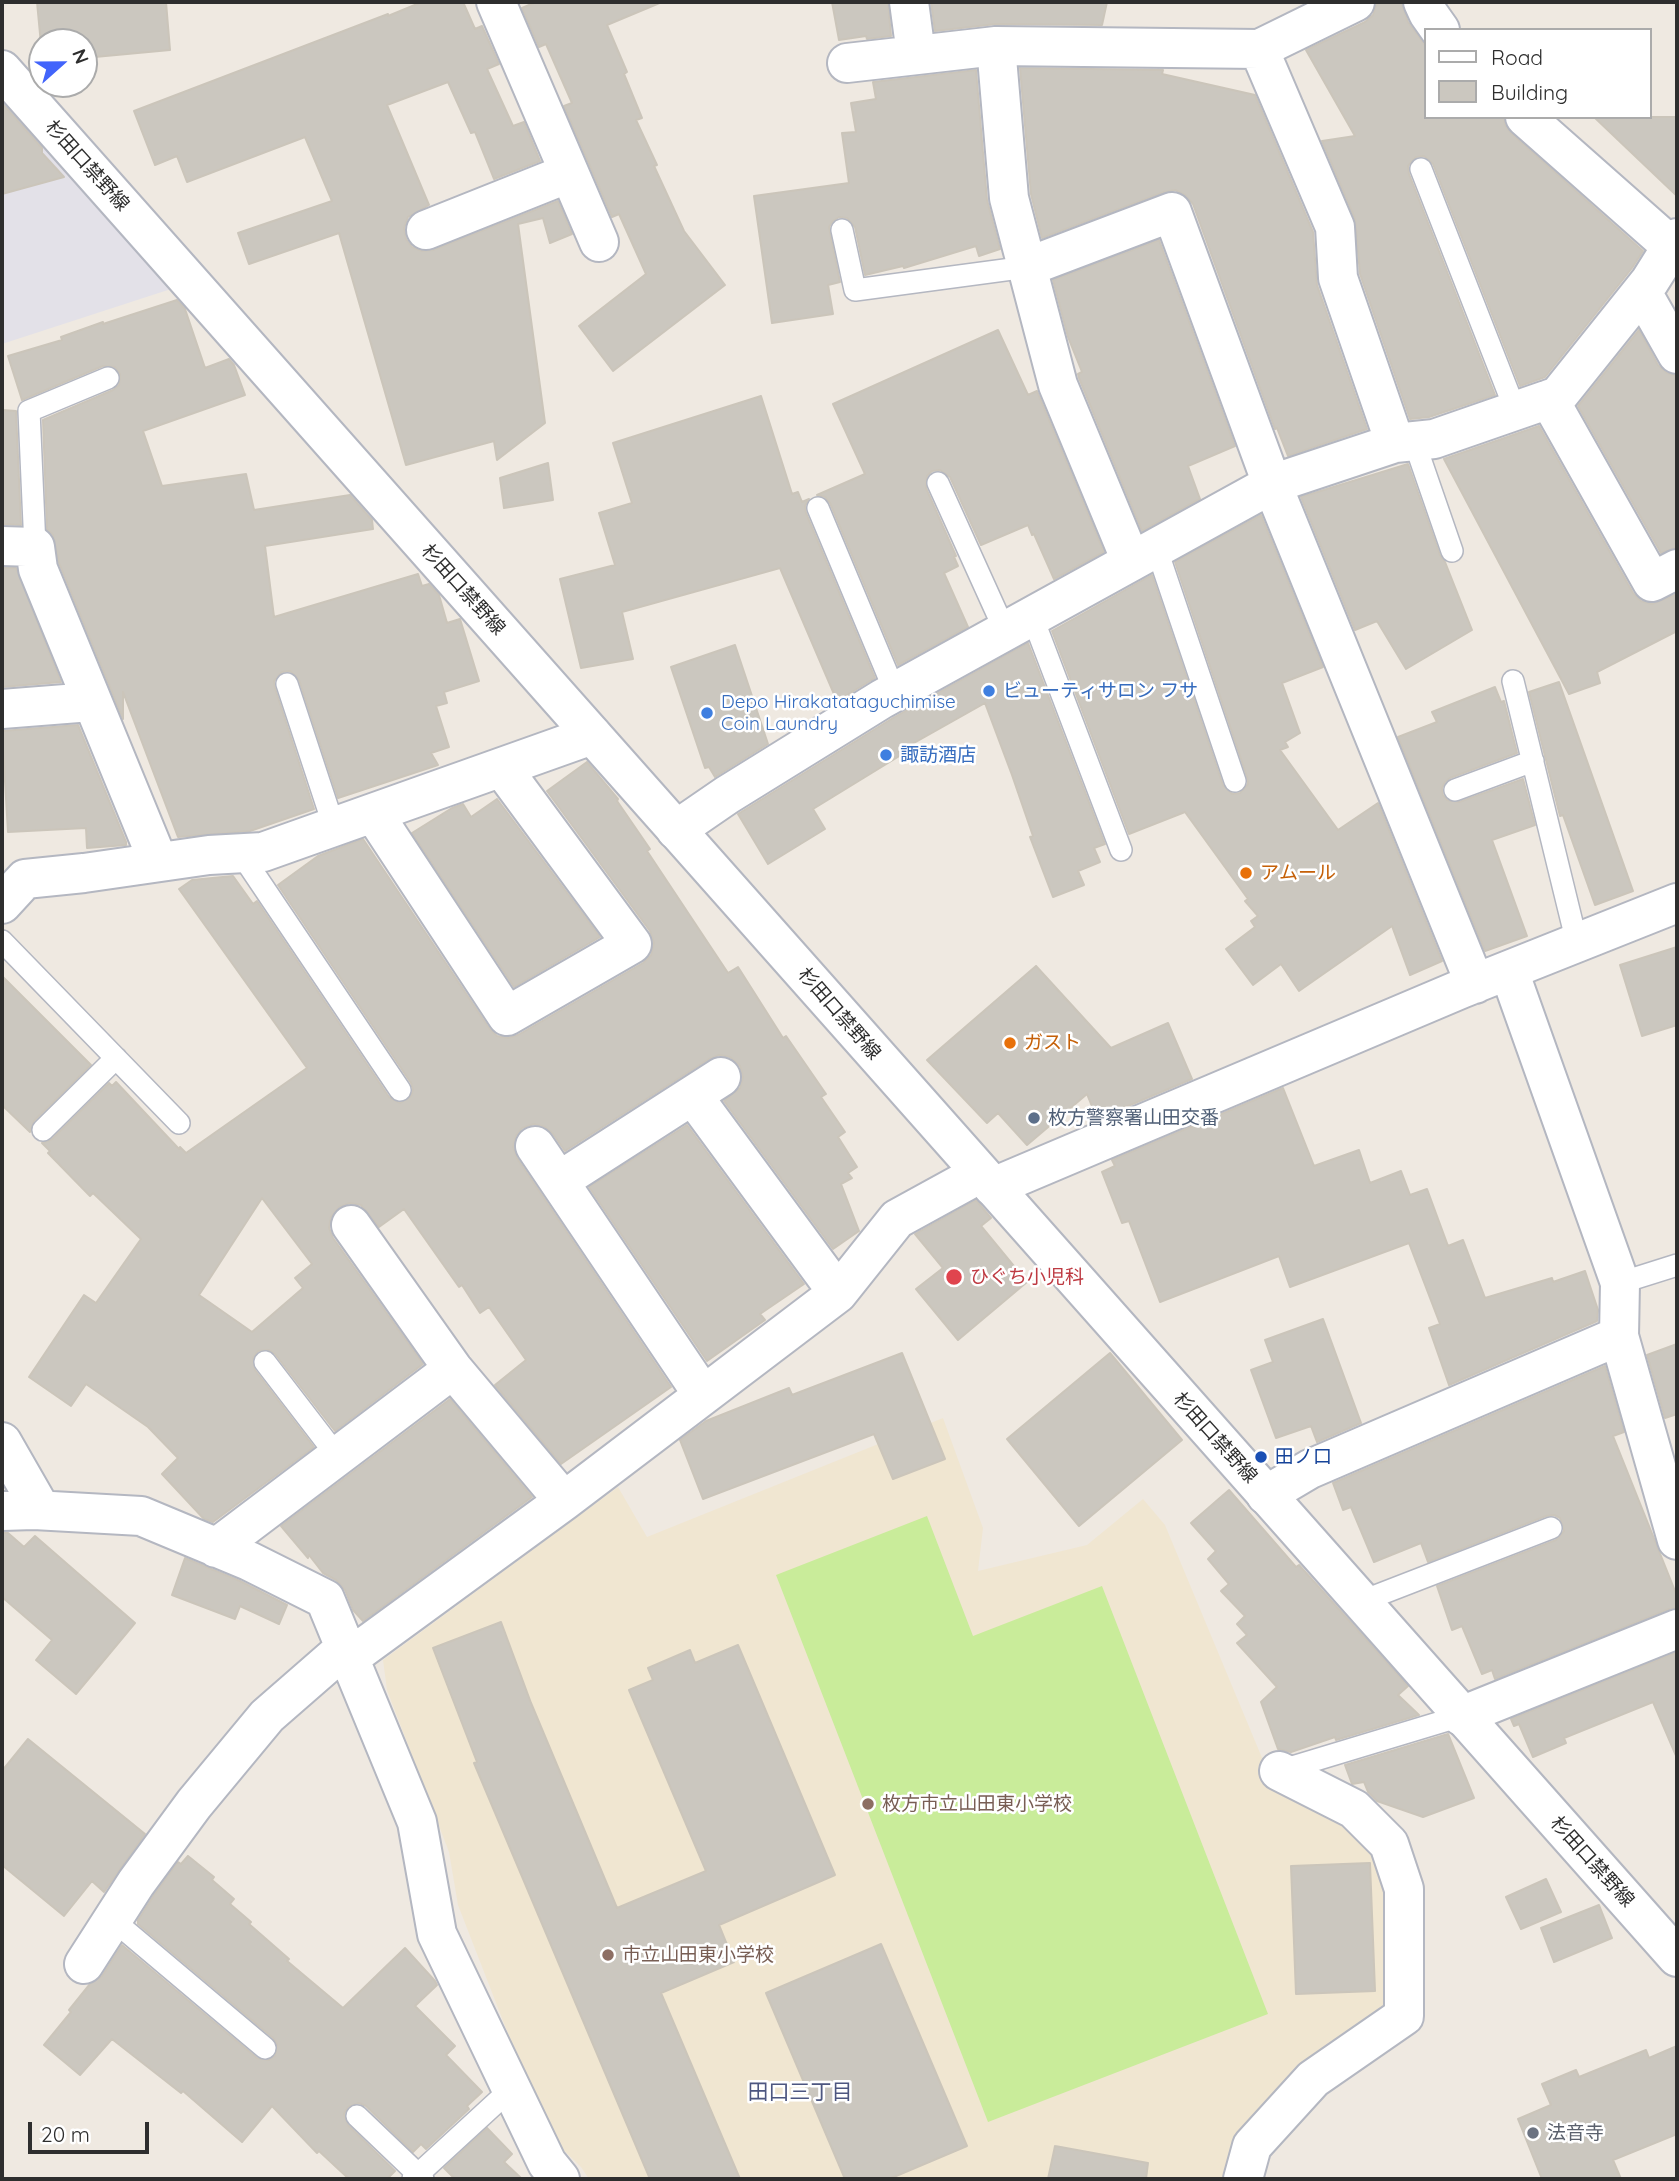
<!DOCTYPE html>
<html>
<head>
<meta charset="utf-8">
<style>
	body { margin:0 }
	#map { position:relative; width:1679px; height:2181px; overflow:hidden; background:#efe9e1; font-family:Quicksand,sans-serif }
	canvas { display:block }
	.frame { position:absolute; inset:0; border:4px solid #2e2e2e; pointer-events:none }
	.legend { position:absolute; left:1424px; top:28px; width:228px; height:91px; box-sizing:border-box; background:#fff; border:2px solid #ababab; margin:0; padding:9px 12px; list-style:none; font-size:21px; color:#2e2e2e }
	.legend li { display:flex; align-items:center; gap:14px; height:35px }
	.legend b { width:35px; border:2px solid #ababab }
	.north { position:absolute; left:28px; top:28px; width:70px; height:70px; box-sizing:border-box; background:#fff; border:2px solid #ababab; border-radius:50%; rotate:69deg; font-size:19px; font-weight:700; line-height:28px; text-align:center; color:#2e2e2e }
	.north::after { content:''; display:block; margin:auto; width:24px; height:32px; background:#4264fb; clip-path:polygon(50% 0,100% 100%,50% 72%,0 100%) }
	.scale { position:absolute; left:28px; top:2122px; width:121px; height:32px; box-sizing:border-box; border:4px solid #2e2e2e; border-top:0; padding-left:9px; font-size:21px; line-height:24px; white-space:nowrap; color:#2e2e2e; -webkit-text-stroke:5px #fff; paint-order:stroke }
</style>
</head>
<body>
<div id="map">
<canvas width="1679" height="2181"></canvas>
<div class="frame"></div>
<ul class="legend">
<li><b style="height:9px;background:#fff"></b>Road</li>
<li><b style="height:19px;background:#cbc7bf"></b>Building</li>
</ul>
<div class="north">N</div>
<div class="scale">20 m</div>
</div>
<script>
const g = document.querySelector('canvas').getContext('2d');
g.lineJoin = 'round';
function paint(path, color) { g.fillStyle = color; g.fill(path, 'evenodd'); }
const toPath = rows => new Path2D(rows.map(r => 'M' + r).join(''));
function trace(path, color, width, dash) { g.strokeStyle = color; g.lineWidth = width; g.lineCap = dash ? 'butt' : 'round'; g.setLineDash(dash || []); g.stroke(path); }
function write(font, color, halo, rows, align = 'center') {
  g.font = font + ' Quicksand,"Noto Sans JP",sans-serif'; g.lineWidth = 5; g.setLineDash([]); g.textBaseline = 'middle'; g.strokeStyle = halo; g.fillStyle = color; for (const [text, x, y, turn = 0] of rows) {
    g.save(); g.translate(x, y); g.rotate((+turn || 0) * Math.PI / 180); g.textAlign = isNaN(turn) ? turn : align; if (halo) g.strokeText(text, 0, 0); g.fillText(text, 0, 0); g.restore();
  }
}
const industrial = toPath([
	[2,93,174,288,2,344]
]);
const education = toPath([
	[943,1418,983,1528,978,1571,1087,1545,1143,1499,1165,1525,1275,1789,1337,1819,1373,1850,1392,1910,1385,2006,1228,2179,589,2179,581,2167,547,2134,458,1905,449,1852,387,1690,383,1660,618,1487,647,1537]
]);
const pitch = toPath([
	[927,1516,973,1636,1102,1586,1268,2014,988,2122,776,1575]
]);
const building = toPath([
	[37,2,166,2,170,50,84,58,84,42,42,42,42,55,37,2],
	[422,2,463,2,475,29,482,26,499,64,487,69,513,126,524,122,540,161,494,179,475,132,471,133,448,82,387,105,429,205,408,217,404,228,406,239,412,247,422,251,433,250,558,201,572,234,550,243,543,218,518,224,545,423,497,460,494,441,406,465,339,233,249,264,238,233,332,201,305,137,187,182,177,156,155,165,134,111,388,14,388,16,422,2],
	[536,2,662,2,607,25,627,72,624,74,642,118,636,120,657,165,654,166,684,231,725,285,613,371,579,326,646,274,619,214,612,217,564,106,572,103,546,44,539,47,522,8,536,2],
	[832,2,888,2,891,36,867,39,866,36,839,40,832,2],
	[931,2,1107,2,1102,25,996,24,935,31,931,2],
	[1381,2,1401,2,1408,22,1425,45,1425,117,1504,117,1505,125,1511,133,1643,251,1632,268,1545,377,1520,386,1433,164,1424,156,1416,157,1408,166,1409,174,1495,395,1429,417,1410,419,1360,274,1355,219,1322,141,1355,136,1306,50,1365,22,1373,15,1376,5,1381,2],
	[1020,68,1163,70,1162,74,1255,95,1313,232,1317,285,1367,429,1288,456,1277,428,1275,429,1193,204,1185,195,1175,190,1164,192,1042,238,1031,194,1020,68],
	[976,70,987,200,1000,249,979,256,976,246,904,268,903,266,865,275,855,227,847,218,839,217,833,221,829,227,840,282,828,285,833,314,772,323,754,196,849,183,842,133,856,132,851,103,876,99,873,82,976,70],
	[2,103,42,148,42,153,64,177,2,194,2,103],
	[1594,117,1677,117,1677,196,1594,117],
	[1159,240,1235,446,1188,466,1200,499,1142,531,1079,378,1078,374,1082,372,1068,337,1053,280,1159,240],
	[177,300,185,309,205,368,229,359,234,365,245,395,143,431,162,486,246,474,254,510,350,495,372,520,373,529,265,546,274,617,418,574,422,586,429,584,439,595,447,623,460,619,479,681,444,692,447,703,436,706,449,747,431,753,438,765,338,798,299,680,290,671,282,672,274,681,275,688,314,809,250,831,178,837,123,692,123,719,59,563,53,535,47,529,43,420,113,390,119,385,120,374,115,367,103,366,22,400,8,356,62,340,61,337,103,322,103,324,177,300],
	[998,330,1028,395,1037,391,1104,552,1054,579,1034,534,1032,535,1028,525,981,545,950,477,940,470,932,471,927,476,926,488,956,556,954,557,958,566,944,573,968,627,898,665,830,503,825,497,817,495,865,474,833,404,998,330],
	[1639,330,1658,365,1667,373,1677,376,1677,547,1661,553,1578,406,1639,330],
	[761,396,792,494,798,492,802,502,809,499,805,506,806,513,875,678,837,701,780,568,622,612,633,659,581,668,560,579,615,565,599,513,632,503,613,443,761,396],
	[2,410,16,411,21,525,2,524,2,410],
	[1539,426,1633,593,1641,601,1652,604,1677,594,1677,631,1597,672,1600,683,1569,694,1444,459,1539,426],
	[548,463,553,500,504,508,500,478,548,463],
	[1408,464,1440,555,1445,562,1472,630,1406,669,1377,621,1355,630,1301,497,1408,464],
	[1261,515,1323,667,1282,683,1300,733,1285,742,1288,747,1280,750,1338,830,1378,803,1442,961,1410,975,1392,926,1299,991,1281,964,1253,985,1226,949,1255,927,1251,921,1258,916,1245,901,1248,899,1185,812,1129,834,1052,631,1152,575,1223,785,1232,794,1240,793,1248,784,1247,777,1175,562,1261,515],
	[2,568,16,568,61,682,2,687,2,568],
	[1028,643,1105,844,1094,848,1100,862,1078,871,1084,885,1053,897,1030,837,1033,836,1012,775,985,703,898,752,901,755,813,809,825,829,768,864,738,814,893,718,1028,643],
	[735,645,768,744,715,777,709,767,705,768,671,667,735,645],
	[1559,682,1633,891,1595,905,1563,815,1560,816,1529,692,1559,682],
	[1495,687,1501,702,1504,701,1517,753,1450,778,1445,782,1442,788,1443,795,1447,800,1459,802,1523,779,1535,825,1492,840,1527,936,1485,951,1398,737,1437,722,1432,712,1495,687],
	[78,725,126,842,126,845,87,848,86,828,8,832,2,731,78,725],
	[587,762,618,799,617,801,650,849,647,851,728,973,738,967,783,1038,786,1036,826,1094,821,1097,845,1132,838,1137,857,1167,848,1173,852,1178,841,1184,859,1231,833,1249,724,1101,740,1088,743,1077,740,1066,730,1057,719,1055,709,1059,565,1151,553,1134,545,1127,534,1124,522,1128,516,1136,513,1147,517,1158,671,1387,561,1464,495,1385,526,1360,489,1307,480,1313,462,1285,459,1287,404,1209,379,1227,361,1205,350,1203,339,1207,331,1217,329,1228,333,1238,423,1364,335,1431,275,1354,269,1350,258,1351,253,1358,255,1370,314,1447,213,1522,204,1519,162,1474,178,1458,148,1427,86,1384,71,1406,29,1377,84,1295,96,1303,141,1239,93,1193,90,1196,48,1153,50,1151,42,1143,52,1139,109,1083,112,1086,116,1082,179,1149,180,1147,186,1153,307,1068,179,889,192,880,233,876,253,904,257,901,389,1097,400,1103,411,1096,413,1090,411,1083,278,885,318,856,363,839,489,1028,497,1036,508,1038,518,1035,643,963,651,955,654,943,650,931,547,791,587,762],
	[262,1198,312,1264,295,1278,303,1288,252,1332,199,1295,262,1198],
	[497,799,600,937,514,987,412,833,452,808,463,804,471,817,497,799],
	[1677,947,1677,1025,1642,1036,1620,965,1677,947],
	[1036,966,1111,1048,1168,1023,1192,1079,1097,1119,1087,1094,1027,1145,998,1113,987,1123,927,1060,1036,966],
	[2,976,91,1065,34,1121,30,1132,2,1105,2,976],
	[1283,1088,1314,1166,1359,1150,1370,1183,1401,1171,1410,1195,1427,1189,1448,1246,1463,1240,1485,1298,1552,1278,1553,1282,1585,1271,1598,1310,1597,1321,1449,1385,1429,1328,1440,1324,1409,1243,1290,1287,1279,1256,1160,1302,1129,1221,1122,1223,1102,1172,1115,1166,1112,1160,1283,1088],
	[687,1125,804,1284,760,1314,765,1320,707,1361,589,1187,687,1125],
	[976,1200,991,1218,981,1226,1027,1282,958,1340,916,1289,943,1268,915,1234,976,1200],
	[1323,1319,1361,1423,1317,1442,1311,1426,1276,1438,1251,1370,1273,1362,1265,1340,1323,1319],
	[1677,1344,1677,1414,1665,1418,1647,1355,1677,1344],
	[902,1353,945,1459,893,1479,874,1434,703,1499,680,1440,706,1421,789,1388,792,1395,902,1353],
	[1110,1353,1182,1440,1079,1526,1007,1439,1110,1353],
	[1605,1366,1624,1432,1613,1436,1677,1596,1677,1608,1669,1609,1495,1679,1492,1670,1482,1674,1462,1626,1452,1630,1437,1586,1556,1540,1564,1531,1560,1518,1554,1515,1546,1516,1428,1562,1421,1543,1374,1562,1351,1507,1343,1510,1333,1483,1605,1366],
	[450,1399,532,1497,363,1621,353,1610,345,1590,336,1580,323,1573,309,1555,308,1558,281,1526,450,1399],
	[1229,1490,1296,1567,1299,1565,1408,1686,1398,1695,1419,1715,1336,1740,1335,1737,1291,1752,1278,1749,1261,1702,1277,1687,1237,1643,1247,1635,1237,1624,1245,1616,1221,1591,1229,1584,1208,1559,1216,1551,1191,1523,1229,1490],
	[2,1533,8,1533,24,1547,35,1536,135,1623,76,1694,36,1660,52,1640,2,1597,2,1533],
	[185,1558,240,1581,287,1605,279,1624,240,1606,235,1619,172,1595,185,1558],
	[501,1622,531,1703,617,1908,706,1871,629,1690,653,1680,648,1668,690,1650,695,1663,738,1645,835,1875,719,1925,734,1962,661,1993,740,2179,650,2179,474,1763,477,1762,433,1648,501,1622],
	[1677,1652,1677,1758,1653,1702,1564,1738,1566,1743,1533,1757,1519,1724,1514,1726,1511,1719,1677,1652],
	[1448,1734,1474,1798,1423,1817,1377,1801,1368,1792,1364,1782,1352,1784,1345,1765,1448,1734],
	[28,1739,145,1834,104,1892,92,1881,64,1916,2,1865,2,1771,28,1739],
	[188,1856,214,1877,212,1880,234,1899,230,1904,251,1922,249,1924,289,1959,287,1961,343,2008,405,1948,435,1981,437,1985,415,2006,455,2046,446,2055,482,2092,467,2106,469,2109,426,2149,421,2144,413,2152,366,2106,359,2103,348,2107,344,2114,348,2125,395,2171,387,2179,349,2179,319,2151,317,2153,272,2106,242,2142,183,2091,181,2093,112,2039,80,2075,44,2045,71,2012,69,2010,90,1984,102,1976,122,1945,257,2058,269,2060,275,2056,277,2044,273,2038,138,1924,138,1920,154,1895,178,1862,181,1864,188,1856],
	[1370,1863,1375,1991,1296,1994,1291,1866,1370,1863],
	[1546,1879,1561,1912,1521,1929,1506,1897,1546,1879],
	[1599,1905,1612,1938,1554,1962,1541,1928,1599,1905],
	[881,1944,967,2146,889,2179,845,2179,766,1993,881,1944],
	[1677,2046,1677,2134,1613,2160,1621,2179,1542,2179,1518,2119,1551,2105,1542,2084,1576,2070,1579,2077,1646,2050,1649,2058,1677,2046],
	[487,2128,512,2154,504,2162,522,2179,455,2179,444,2168,487,2128],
	[1055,2146,1148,2163,1146,2179,1048,2179,1055,2146]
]);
const lane = toPath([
	[1421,169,1516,412],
	[842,230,855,290,1027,267],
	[1414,441,1452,551],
	[938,483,1005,631],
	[818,508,895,692],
	[35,547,29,411,108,378],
	[1156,547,1235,781],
	[1032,616,1121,850],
	[1513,681,1577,943],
	[287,684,334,827],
	[1455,790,1533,761],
	[241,854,400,1090],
	[2,941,179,1123],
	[43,1130,116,1058],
	[1620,1283,1677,1265],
	[265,1362,338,1457],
	[1360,1602,1551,1528],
	[1279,1771,1461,1716],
	[113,1920,265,2048],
	[357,2116,423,2179],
	[413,2179,511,2089]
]);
const street = toPath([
	[496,2,599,242],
	[909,2,916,54],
	[1423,2,1428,13,1440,30],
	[996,46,1009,198,1058,385,1131,561],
	[1259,49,1355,2],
	[847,63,996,46,1259,49,1335,227,1338,278,1395,443],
	[1525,117,1671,246],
	[426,230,569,173],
	[1027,267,1172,212,1272,484,1475,984],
	[1642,292,1677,354],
	[1549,399,1652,582,1677,569],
	[2,546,35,547,38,569,158,861],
	[2,709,91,702],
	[374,814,507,1016,632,944,502,768],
	[676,830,727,795,882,699,1272,484,1395,443,1434,439,1558,396,1650,281,1677,238],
	[2,904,25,879,84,873,209,855,263,852,592,735],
	[1509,971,1620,1283,1619,1336,1677,1540],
	[693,1096,838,1293],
	[535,1146,703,1395],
	[559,1181,721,1077],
	[993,1187,1461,989,1677,903],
	[351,1225,453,1369,564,1501],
	[2,1442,41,1510],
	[1266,1495,1310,1469,1619,1336],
	[2,1511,34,1510,141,1516,249,1561,325,1599,417,1822,437,1934,547,2163,560,2179],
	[216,1548,453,1369],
	[349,1658,564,1501,838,1293,897,1219,979,1174],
	[1461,1716,1677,1629],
	[84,1964,136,1883,194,1804,267,1716,345,1648],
	[1243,2179,1252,2146,1313,2079,1404,2016,1404,1889,1389,1844,1354,1809,1279,1771]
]);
const secondary = toPath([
	[2,70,1677,1957]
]);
const markers = [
	[989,691,7,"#3f7fe0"],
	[707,713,7,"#3f7fe0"],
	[886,755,7,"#3f7fe0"],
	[1246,873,7,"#e8710a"],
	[1010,1043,7,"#e8710a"],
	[1034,1118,7,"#5c6f8a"],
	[954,1277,9,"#e0444e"],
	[1261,1457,7,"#1a4fb4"],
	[868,1804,7,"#8d6e63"],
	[608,1955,7,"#8d6e63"],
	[1533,2133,7,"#6b7280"]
];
const streetNames = [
	["杉田口禁野線",87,166,48],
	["杉田口禁野線",463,590,48],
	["杉田口禁野線",839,1014,49],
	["杉田口禁野線",1215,1438,48],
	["杉田口禁野線",1592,1862,48]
];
const shopNames = [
	["ビューティサロン フサ",1003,691],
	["Depo Hirakatataguchimise",721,702],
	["Coin Laundry",721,724],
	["諏訪酒店",900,755]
];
const foodNames = [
	["アムール",1260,873],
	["ガスト",1024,1043]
];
const serviceNames = [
	["枚方警察署山田交番",1048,1118]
];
const healthNames = [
	["ひぐち小児科",970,1277]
];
const transitNames = [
	["田ノ口",1275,1457]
];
const educationNames = [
	["枚方市立山田東小学校",882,1804],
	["市立山田東小学校",622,1955]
];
const worshipNames = [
	["法音寺",1547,2133]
];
const neighbourhoodNames = [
	["田口三丁目",800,2093]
];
paint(industrial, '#e3e1e8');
paint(education, '#f0e6d1');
paint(pitch, '#c9ec9a');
paint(building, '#cbc7bf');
trace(building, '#cbc5ba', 2);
trace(lane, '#b4b7c1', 24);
trace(street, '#b4b7c1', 42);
trace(secondary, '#b4b7c1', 42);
trace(lane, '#fff', 21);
trace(street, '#fff', 38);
trace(secondary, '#fff', 38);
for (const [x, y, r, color] of markers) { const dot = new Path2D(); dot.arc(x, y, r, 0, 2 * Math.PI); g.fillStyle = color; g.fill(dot); trace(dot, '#fff', 2.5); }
write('19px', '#2e2e2e', '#fff', streetNames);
write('19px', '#366cbe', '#fff', shopNames, 'left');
write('19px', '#c56008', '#fff', foodNames, 'left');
write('19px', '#4e5e75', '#fff', serviceNames, 'left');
write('19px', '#be3a42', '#fff', healthNames, 'left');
write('19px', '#164399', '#fff', transitNames, 'left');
write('19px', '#785e54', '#fff', educationNames, 'left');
write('19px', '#5b616d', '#fff', worshipNames, 'left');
write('21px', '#4d5680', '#fff', neighbourhoodNames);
</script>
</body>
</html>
